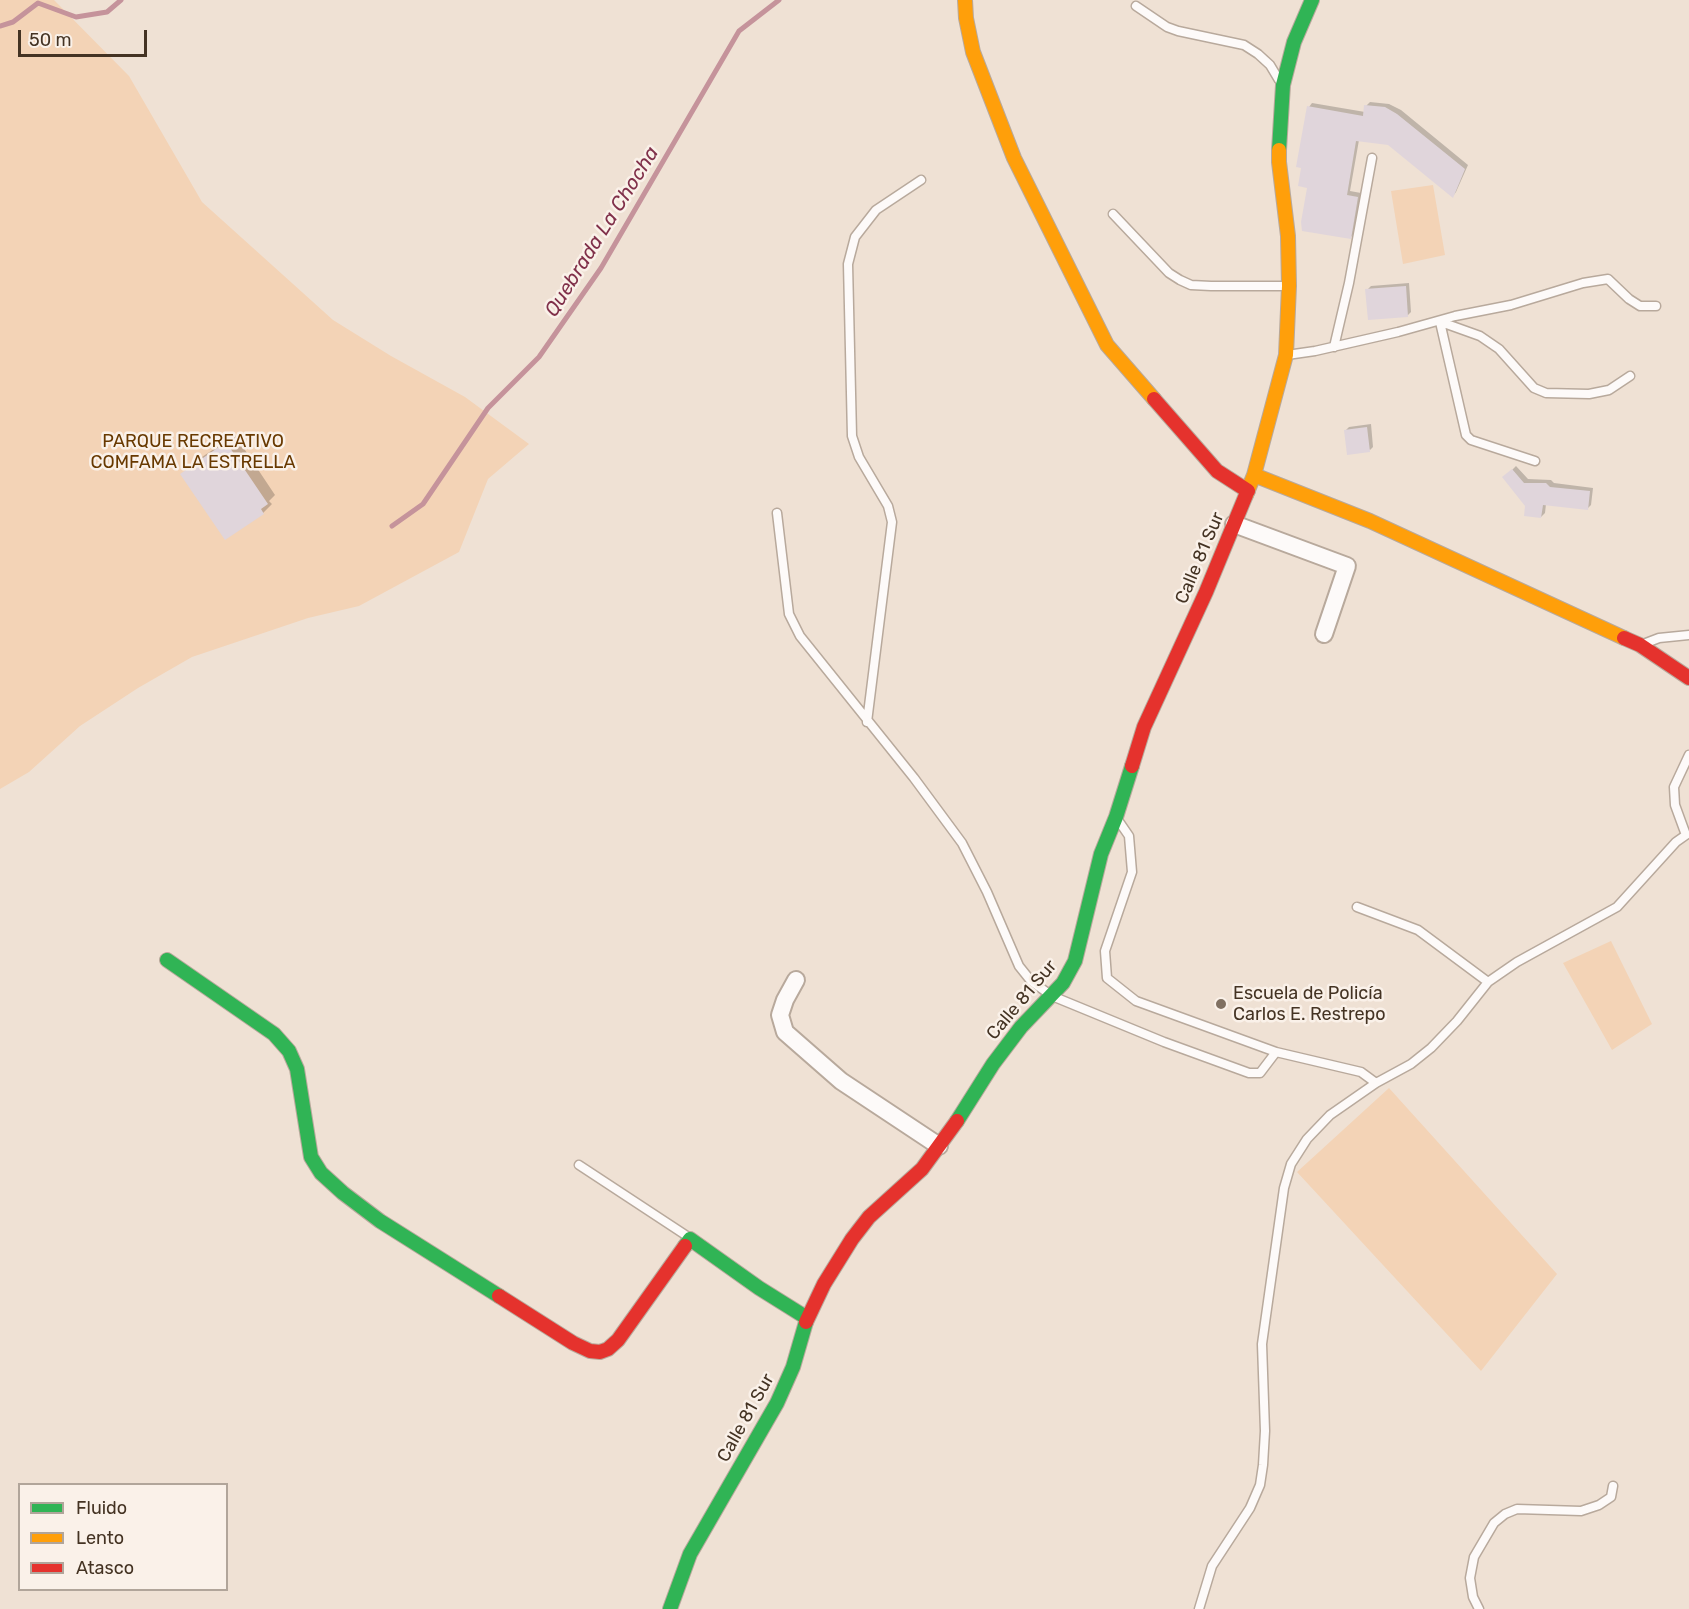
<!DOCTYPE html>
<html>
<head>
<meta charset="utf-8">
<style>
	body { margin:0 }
	#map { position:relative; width:1689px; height:1609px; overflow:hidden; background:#efe1d4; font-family:Rubik,sans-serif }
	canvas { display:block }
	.legend { position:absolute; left:18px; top:1483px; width:210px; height:108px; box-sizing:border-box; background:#faf1e9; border:2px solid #b1a59a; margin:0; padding:8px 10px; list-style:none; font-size:18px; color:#443323 }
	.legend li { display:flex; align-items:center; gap:12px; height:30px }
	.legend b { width:30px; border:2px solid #b1a59a }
	.scale { position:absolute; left:18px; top:30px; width:129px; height:27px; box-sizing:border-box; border:3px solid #443323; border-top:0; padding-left:8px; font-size:18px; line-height:21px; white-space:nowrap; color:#443323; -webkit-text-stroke:4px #faf1e9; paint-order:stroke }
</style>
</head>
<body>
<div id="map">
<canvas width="1689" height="1609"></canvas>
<ul class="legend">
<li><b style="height:8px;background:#30b455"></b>Fluido</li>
<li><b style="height:8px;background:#ff9f0a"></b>Lento</li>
<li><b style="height:8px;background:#e5322d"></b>Atasco</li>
</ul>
<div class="scale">50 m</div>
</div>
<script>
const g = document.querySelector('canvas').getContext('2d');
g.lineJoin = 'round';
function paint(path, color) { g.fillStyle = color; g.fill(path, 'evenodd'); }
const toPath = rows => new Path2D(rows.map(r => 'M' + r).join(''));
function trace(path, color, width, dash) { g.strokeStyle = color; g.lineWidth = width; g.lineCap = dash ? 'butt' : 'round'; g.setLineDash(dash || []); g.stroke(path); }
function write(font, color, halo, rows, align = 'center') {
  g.font = font + ' Rubik,sans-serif'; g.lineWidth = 5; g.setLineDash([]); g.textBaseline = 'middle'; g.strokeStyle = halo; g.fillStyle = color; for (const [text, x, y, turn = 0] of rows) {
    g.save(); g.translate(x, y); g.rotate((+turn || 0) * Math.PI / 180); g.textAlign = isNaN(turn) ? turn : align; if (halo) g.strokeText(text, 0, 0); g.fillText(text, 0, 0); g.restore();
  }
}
const green = toPath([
	[0,0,54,0,129,76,202,202,333,320,391,356,465,397,529,444,488,479,459,552,359,606,308,618,192,657,138,688,80,726,29,772,0,789],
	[1433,185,1445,255,1403,264,1391,191],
	[1611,941,1652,1024,1612,1050,1563,963],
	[1389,1088,1557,1274,1481,1371,1297,1172]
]);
const shadow = toPath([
	[1370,102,1389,104,1401,110,1468,165,1456,192,1453,196,1388,143,1359,140,1350,191,1361,193,1354,234,1350,238,1308,187,1309,107,1312,103,1365,112,1366,106],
	[1409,283,1411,312,1407,316,1367,290,1371,286],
	[1371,424,1373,447,1370,450,1345,431,1349,427],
	[235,435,275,495,269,501,272,504,263,513,226,538,182,474,190,465],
	[1516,466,1528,479,1551,480,1554,483,1593,488,1591,505,1587,509,1546,504,1545,513,1541,517,1527,506,1504,478]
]);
const stream = toPath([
	[0,26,13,22,38,3,76,17,107,12,121,0],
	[392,526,423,504,488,408,539,357,601,268,739,31,779,0]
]);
const building = toPath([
	[1364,105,1385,107,1397,114,1465,169,1453,198,1388,145,1356,141,1347,195,1358,197,1351,239,1302,231,1301,222,1307,188,1298,186,1301,168,1296,167,1307,106,1363,116],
	[1406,286,1408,317,1368,320,1365,289],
	[1367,427,1370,452,1347,455,1344,430],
	[226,442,268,504,261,509,264,514,225,540,180,474],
	[1512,469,1524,483,1546,483,1550,487,1590,491,1588,510,1543,505,1541,518,1524,516,1525,506,1502,477]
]);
const lane = toPath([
	[1136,6,1167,27,1178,31,1244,45,1258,54,1270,65,1279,80],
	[1113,214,1169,273,1180,280,1191,285,1211,286,1288,286],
	[1440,322,1466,435,1471,440,1535,461],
	[1441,322,1480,336,1499,349,1534,388,1546,393,1589,394,1609,390,1630,376],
	[1334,347,1349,283,1372,158],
	[1287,355,1315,351,1398,332,1455,316,1511,305,1583,283,1608,279,1629,299,1640,306,1656,306],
	[777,513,789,614,800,636,914,778,962,843,987,892,1019,966,1031,981,1052,996,1164,1042,1249,1073,1260,1073,1276,1052],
	[1646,643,1659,638,1689,635],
	[867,722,892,522,888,506,859,457,852,436,848,264,855,237,876,210,921,180],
	[1118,820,1129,836,1132,872,1105,951,1107,978,1136,1001,1276,1052,1361,1072,1376,1083],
	[1357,907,1418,930,1488,982],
	[579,1165,690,1238],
	[1199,1609,1212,1566,1250,1508,1260,1485,1263,1465,1265,1431,1262,1344,1284,1188,1291,1164,1307,1139,1330,1115,1376,1083,1411,1064,1431,1048,1457,1021,1488,982,1517,962,1617,907,1676,842,1686,835,1675,805,1674,787,1689,755],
	[1479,1609,1473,1597,1470,1578,1474,1557,1494,1523,1505,1514,1517,1509,1581,1511,1599,1505,1611,1497,1613,1486]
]);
const street = toPath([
	[1234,524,1347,566,1324,634],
	[796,980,785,1000,780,1015,785,1032,841,1081,939,1146]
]);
const fast = toPath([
	[1279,150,1283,85,1294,42,1312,0],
	[167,960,274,1034,289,1051,297,1069,311,1157,321,1173,343,1193,380,1221,499,1296],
	[957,1121,993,1064,1021,1027,1063,983,1075,961,1101,854,1116,817,1132,766],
	[685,1246,690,1239,759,1288,807,1318],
	[670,1609,690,1554,777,1403,793,1367,806,1322]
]);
const slow = toPath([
	[965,0,966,18,973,52,1014,158,1107,345,1154,399],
	[1254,475,1370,521,1624,638],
	[1246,495,1254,475,1286,355,1289,286,1288,236,1279,162,1279,150]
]);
const jam = toPath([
	[1154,399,1217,471,1248,491],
	[1624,638,1640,645,1689,678],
	[1132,766,1144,727,1206,592,1246,495],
	[499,1296,573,1343,590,1351,600,1352,608,1349,618,1340,685,1246],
	[806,1322,824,1284,852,1239,869,1217,922,1169,957,1121]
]);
const markers = [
	[1221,1004,6,"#807061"]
];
const parkNames = [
	["PARQUE RECREATIVO",193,442],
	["COMFAMA LA ESTRELLA",193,463]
];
const streetNames = [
	["Calle 81 Sur",1200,558,-67],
	["Calle 81 Sur",1022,1000,-50],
	["Calle 81 Sur",746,1418,-61]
];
const poiNames = [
	["Escuela de Policía",1233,994],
	["Carlos E. Restrepo",1233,1015]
];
const waterNames = [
	["Quebrada La Chocha",602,232,-58]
];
paint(green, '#f3d3b6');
paint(shadow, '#0003');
trace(stream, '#c5939b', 5);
paint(building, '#e0d5db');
trace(lane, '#b8a99c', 11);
trace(street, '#b8a99c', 20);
trace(fast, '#b8a99c', 16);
trace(slow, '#b8a99c', 16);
trace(jam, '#b8a99c', 16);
trace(lane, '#fdfaf9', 8);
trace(street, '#fdfaf9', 16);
trace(fast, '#30b455', 14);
trace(slow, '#ff9f0a', 14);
trace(jam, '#e5322d', 14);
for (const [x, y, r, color] of markers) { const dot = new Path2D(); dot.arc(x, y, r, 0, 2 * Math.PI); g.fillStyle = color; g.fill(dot); trace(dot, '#faf1e9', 2); }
write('18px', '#683900', '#faf1e9', parkNames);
write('18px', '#443323', '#faf1e9', streetNames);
write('18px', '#443323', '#faf1e9', poiNames, 'left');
write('italic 20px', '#80304a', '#faf1e9', waterNames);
</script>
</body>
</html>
